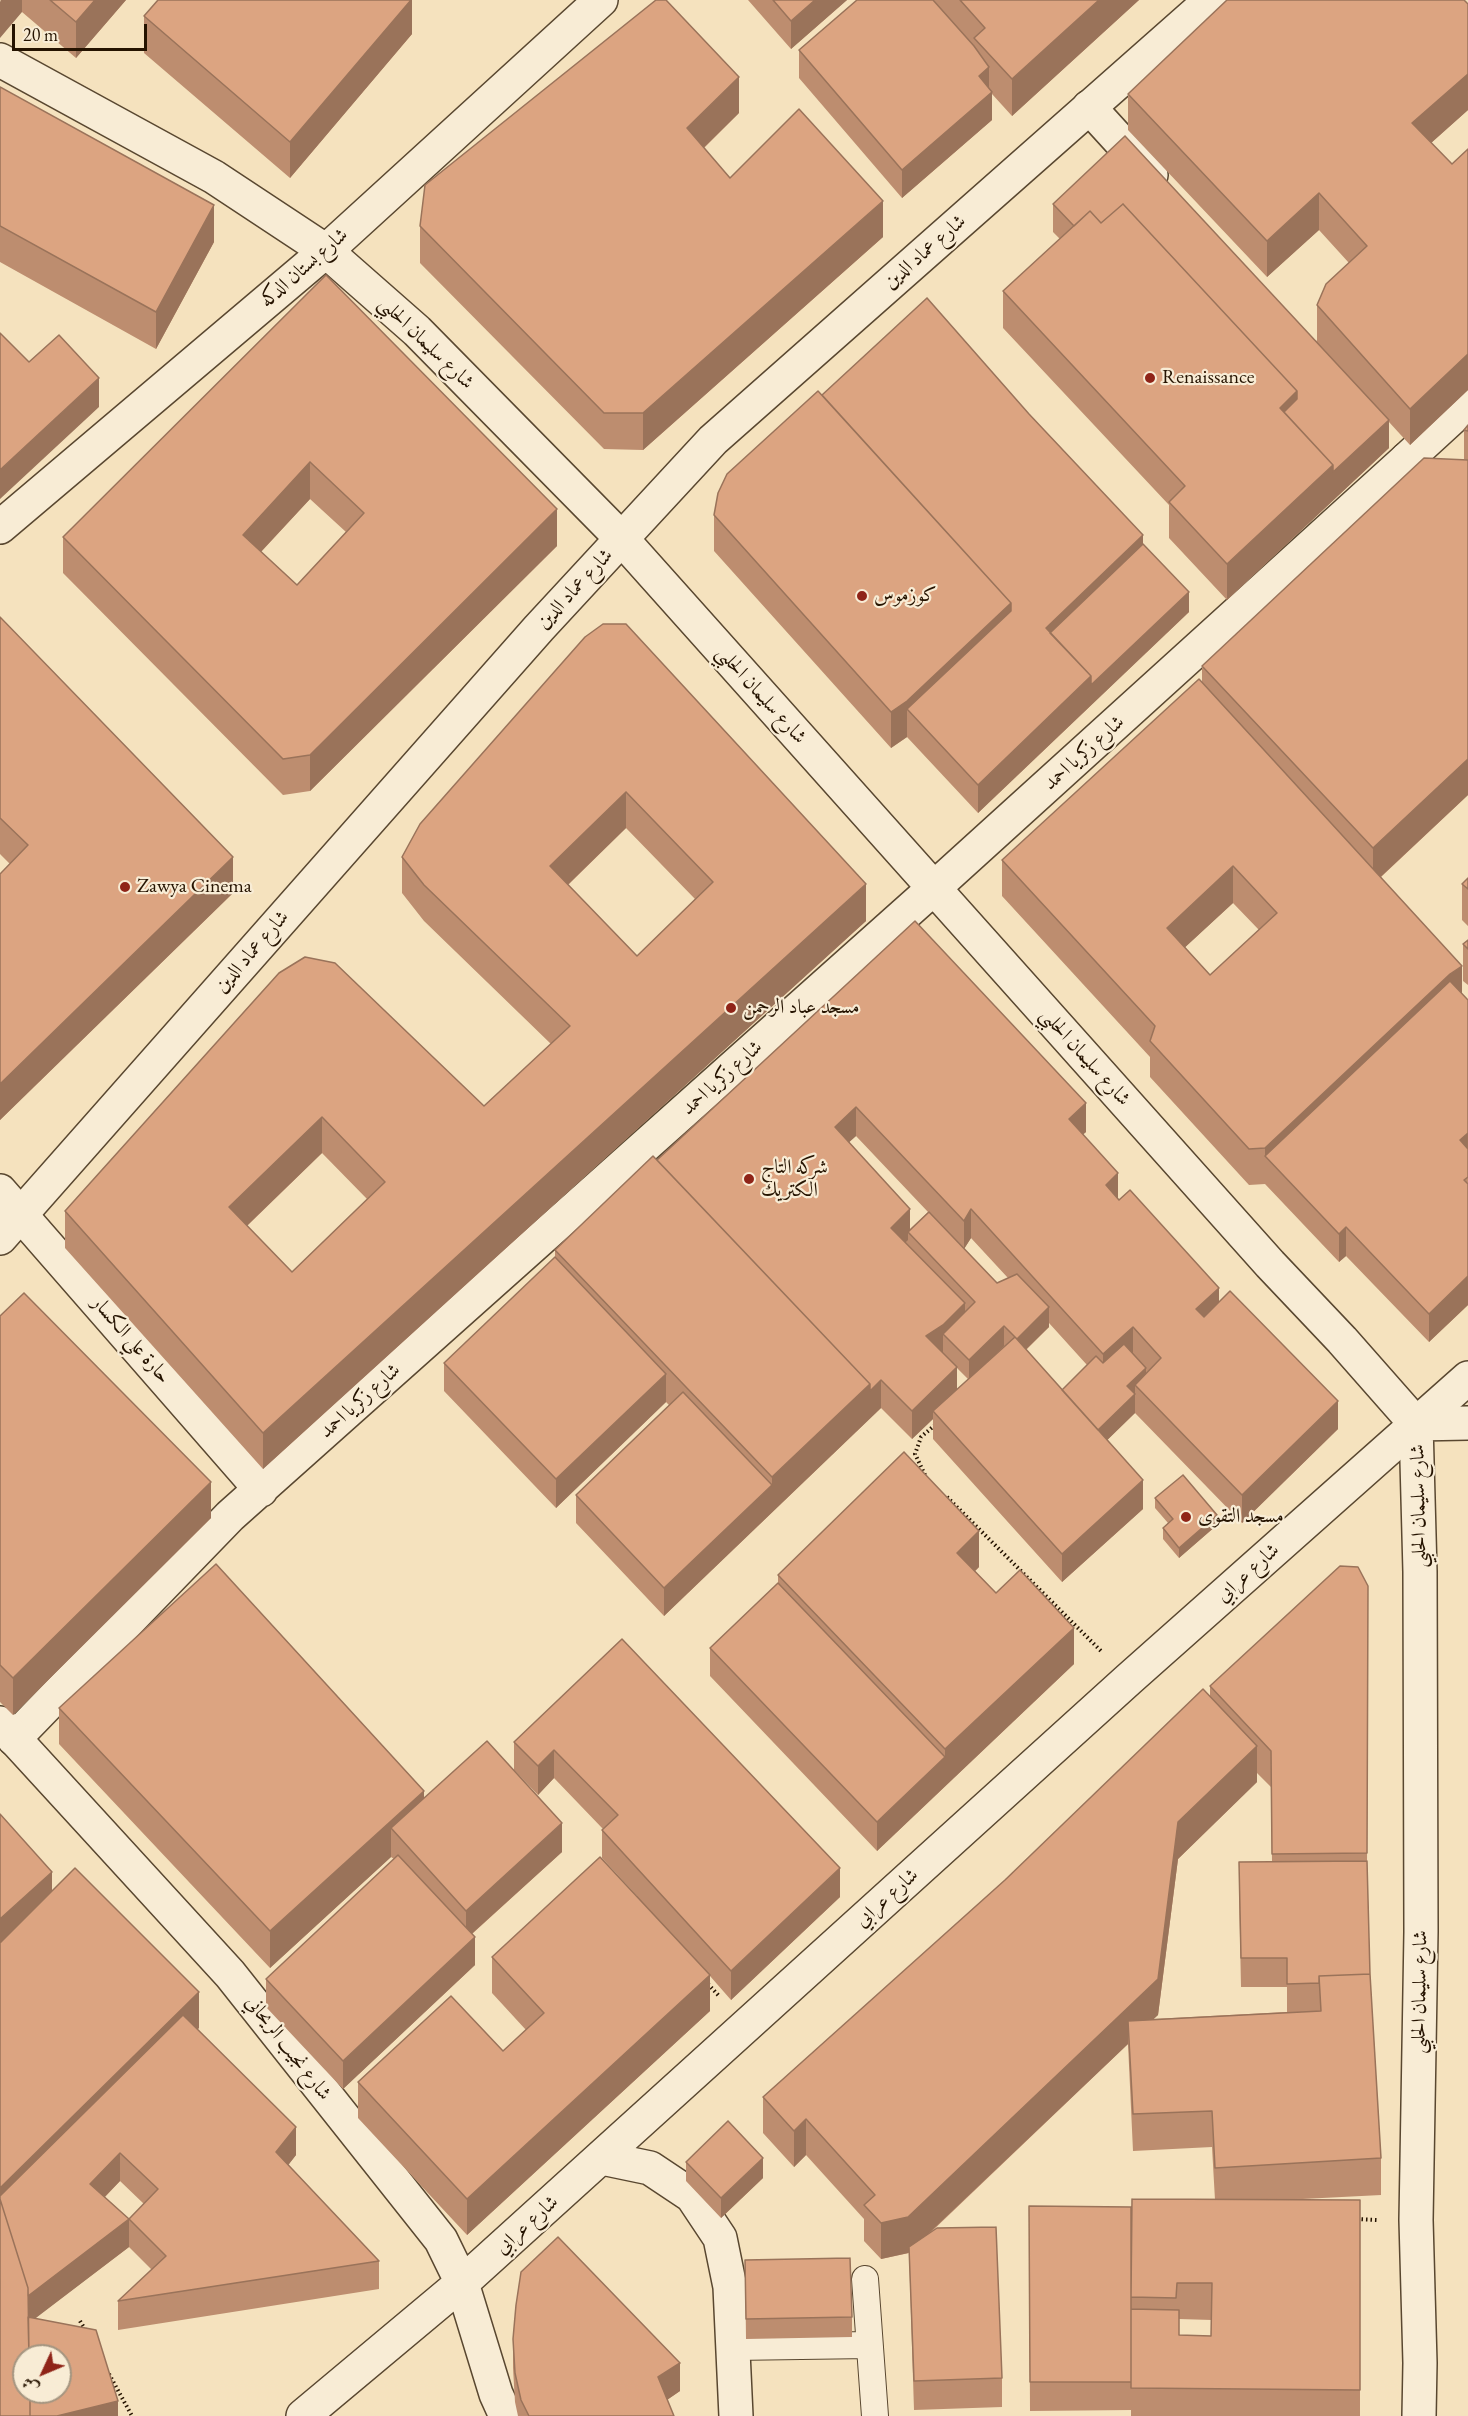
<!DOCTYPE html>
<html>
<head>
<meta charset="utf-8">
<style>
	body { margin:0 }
	#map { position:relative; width:1468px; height:2416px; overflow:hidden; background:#f5e2be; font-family:"EB Garamond",Amiri,serif }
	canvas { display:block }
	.north { position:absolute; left:12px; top:2344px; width:60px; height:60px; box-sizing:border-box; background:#f8ecd5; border:2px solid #a49580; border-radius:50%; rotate:226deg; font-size:16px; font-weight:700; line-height:24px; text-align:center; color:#251300 }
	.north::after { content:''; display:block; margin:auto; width:21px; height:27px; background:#8f2418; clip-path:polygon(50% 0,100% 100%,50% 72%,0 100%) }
	.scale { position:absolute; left:12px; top:24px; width:135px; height:27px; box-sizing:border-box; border:3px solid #251300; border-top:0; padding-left:8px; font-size:18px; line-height:21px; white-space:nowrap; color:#251300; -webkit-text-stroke:4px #f8ecd5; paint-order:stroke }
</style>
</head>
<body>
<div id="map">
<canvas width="1468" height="2416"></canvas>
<div class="north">ش</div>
<div class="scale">20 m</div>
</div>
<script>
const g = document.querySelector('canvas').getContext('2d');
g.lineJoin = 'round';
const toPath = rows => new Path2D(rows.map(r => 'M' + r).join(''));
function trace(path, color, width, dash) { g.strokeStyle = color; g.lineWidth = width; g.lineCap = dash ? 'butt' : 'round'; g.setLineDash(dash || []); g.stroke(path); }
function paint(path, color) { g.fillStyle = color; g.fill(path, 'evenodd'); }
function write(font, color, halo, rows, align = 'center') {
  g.font = font + ' "EB Garamond",Amiri,serif'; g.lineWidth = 4.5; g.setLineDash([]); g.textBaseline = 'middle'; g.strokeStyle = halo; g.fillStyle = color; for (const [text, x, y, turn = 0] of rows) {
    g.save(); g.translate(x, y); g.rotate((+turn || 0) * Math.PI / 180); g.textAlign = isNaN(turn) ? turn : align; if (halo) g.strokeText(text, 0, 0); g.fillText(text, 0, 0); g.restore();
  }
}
const path = toPath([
	[925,1475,915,1454,921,1437,936,1424],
	[947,1497,1101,1651],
	[708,1984,719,1996],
	[1357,2219,1377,2220],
	[80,2321,86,2331],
	[109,2374,132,2416]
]);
const service = toPath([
	[865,2279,875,2416],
	[733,2347,869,2345]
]);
const pedestrian = toPath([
	[1407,459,1468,403]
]);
const minor = toPath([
	[0,60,214,177,326,251,417,331,621,538,1270,1264,1342,1340,1416,1424,1420,1572,1421,1932,1416,2220,1420,2363,1419,2416],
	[1089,107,1151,175],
	[0,527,326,251,601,0],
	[0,1191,261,1490],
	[1416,1424,1468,1423],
	[14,1739,230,1516,934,888,1407,459],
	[602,2158,650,2168,692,2196,720,2238,730,2287,736,2416]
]);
const tertiary = toPath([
	[0,1238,539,628,713,440,1211,0],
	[0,1723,230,1974,441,2240,462,2283,496,2394,506,2416],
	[303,2416,462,2283,1129,1679,1468,1378]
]);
const wall = toPath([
	[0,0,126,0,76,58,22,12],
	[412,0,412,34,290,178,144,53,144,16],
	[748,0,847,0,791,49],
	[857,0,1139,0,1012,116,992,94,992,120,902,198,799,78,799,50],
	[1468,4,1468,110,1431,143,1452,164,1468,149,1468,390,1410,445,1389,422,1389,448,1227,600,1169,538,1169,505,1003,328,1003,291,1060,239,1053,232,1053,204,1317,341,1317,305,1349,263,1319,230,1267,277,1128,130,1128,94],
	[0,87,214,242,156,349,0,262],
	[739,113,704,148,730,178,883,237,643,450,604,449,420,263,420,226],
	[326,275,557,546,310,791,283,795,63,573,63,537],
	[310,499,346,532,297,585,261,552],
	[822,395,1143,544,1189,612,978,813,907,737,891,748,714,551,714,515],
	[1468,425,1468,460,1464,459,1464,430],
	[1468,460,1468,795,1381,877,1462,995,1468,1000,1468,1305,1429,1342,1346,1256,1339,1262,1265,1184,1249,1185,1150,1077,1150,1057,1002,896,1002,860,1202,683,1202,666],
	[1233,903,1259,930,1210,975,1185,947],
	[0,617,233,893,0,1120,0,874,10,864,0,854],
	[585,637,866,921,263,1469,65,1248,65,1211,279,973,484,1106,551,1044,424,921,402,893,402,857],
	[626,828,695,899,637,956,568,885],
	[322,1153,367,1199,292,1272,247,1226],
	[1468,878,1468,926,1462,920,1462,884],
	[915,921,1086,1132,1083,1134,1118,1199,1219,1302,1338,1429,1242,1523,1135,1413,1107,1440,1143,1509,1062,1582,933,1439,933,1419,912,1439,881,1408,664,1616,576,1523,576,1495,669,1405,666,1402,556,1508,444,1391,444,1363,555,1257,555,1250,657,1160],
	[856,1136,928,1212,910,1229,849,1142],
	[971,1238,1008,1278,997,1283,964,1249],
	[1049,1323,1087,1365,1062,1390,1026,1350,1049,1327],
	[957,1368,968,1379,957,1389],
	[1468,940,1468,985,1463,981,1463,944],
	[0,1316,211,1518,13,1715,0,1702],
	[1155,1498,1217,1525,1179,1558,1163,1539,1163,1528,1168,1523,1155,1508],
	[979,1567,975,1571,996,1593,1074,1664,877,1851,710,1676,710,1648,778,1583,778,1575],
	[1368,1586,1367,1865,1370,1974,1381,2158,1381,2195,1283,2200,1360,2200,1360,2416,1131,2416,1131,2333,1131,2410,1030,2411,1029,2206,1131,2207,1215,2200,1212,2147,1133,2151,1128,2044,929,2234,1002,2378,1002,2407,914,2410,909,2253,881,2259,864,2241,864,2219,806,2155,794,2167,763,2133,763,2097,1210,1697,1210,1686],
	[1257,1773,1271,1787,1272,1861,1239,1890,1241,1987,1287,1987,1287,2012,1153,2019,1158,2015,1178,1859,1257,1782],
	[1179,2319,1212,2320,1211,2336,1179,2335],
	[622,1639,840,1897,731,2000,710,1976,710,2011,467,2235,358,2118,358,2082,503,2051,526,2030,492,1993,492,1957,637,1896,602,1858,602,1830,603,1829,554,1778,538,1795,514,1770,514,1742],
	[59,1708,424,1799,562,1852,472,1934,475,1965,343,2089,266,2007,266,1979,394,1859,391,1857,270,1968,59,1744],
	[52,1891,199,2028,197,2029,296,2155,288,2165,379,2261,379,2289,118,2330,118,2301,152,2270,129,2247,35,2318,118,2416,0,2416],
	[120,2181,144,2204,129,2219,105,2197],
	[686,2162,763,2178,721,2218,686,2181],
	[745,2260,852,2317,852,2337,746,2339],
	[513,2339,680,2391,667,2400,674,2416,518,2416,515,2402,513,2368]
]);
const shadedWall = toPath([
	[1,0,22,0,22,12,0,38,0,2],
	[95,0,126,0,76,58,76,22],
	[411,0,412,0,412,34,290,178,290,142],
	[815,0,847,0,791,49,791,21],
	[1099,0,1139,0,1012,116,1012,79],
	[989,67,989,94,992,92,992,120,902,198,902,170,979,76],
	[1468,74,1468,110,1412,160,1412,123],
	[739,77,739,113,687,164,687,128],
	[1319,193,1319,230,1267,277,1267,241],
	[883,201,883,237,643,450,643,413],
	[214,205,214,242,156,349,156,312],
	[1468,354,1468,390,1410,445,1410,409],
	[99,378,99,407,0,499,0,470],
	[1297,391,1297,428,1280,408],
	[1389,420,1389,448,1227,600,1227,564,1333,465],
	[310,462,310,499,243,571,243,535],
	[557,509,557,546,310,791,310,755],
	[1143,535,1143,564,1056,647,1046,628],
	[1189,592,1189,612,978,813,978,785,1091,676],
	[1011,603,1011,640,907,709,907,737,891,748,891,712],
	[1468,759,1468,795,1373,884,1373,848],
	[626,792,626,828,550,902,550,866],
	[233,857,233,893,0,1120,0,1084],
	[1233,866,1233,903,1167,964,1167,928],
	[866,884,866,921,263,1469,263,1433],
	[1462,966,1462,1002,1265,1156,1265,1148,1450,974],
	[1086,1103,1086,1132,1069,1147,1069,1119],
	[1468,1105,1468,1162,1460,1140],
	[856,1107,856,1136,835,1155,835,1127],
	[322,1117,322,1153,229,1243,229,1207],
	[1118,1173,1118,1201,1106,1185],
	[910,1209,910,1235,908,1232,908,1240,891,1256,891,1228],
	[971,1209,971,1238,964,1249,964,1221],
	[1346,1227,1346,1256,1339,1262,1339,1234],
	[1468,1276,1468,1305,1429,1342,1429,1314],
	[1219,1288,1219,1316,1196,1337,1196,1309],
	[965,1303,965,1331,943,1334,943,1353,926,1336],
	[1049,1307,1049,1327,1017,1358,1017,1339],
	[1004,1326,1004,1346,969,1380,969,1360],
	[1133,1327,1133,1356,1103,1383,1103,1354],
	[957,1367,957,1395,933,1411,933,1419,912,1439,912,1411],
	[1146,1368,1146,1388,1135,1385,1135,1413,1093,1454,1093,1434,1127,1386],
	[666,1374,666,1402,556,1508,556,1479],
	[881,1380,881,1408,664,1616,664,1588,772,1485,772,1477,870,1384],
	[1338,1401,1338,1429,1242,1523,1242,1495],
	[1143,1480,1143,1509,1062,1582,1062,1554],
	[211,1482,211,1518,13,1715,13,1678],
	[1217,1515,1217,1525,1179,1558,1179,1548],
	[979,1531,979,1567,957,1589,957,1553],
	[1074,1628,1074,1664,877,1851,877,1822,945,1757,945,1749],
	[1257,1746,1257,1782,1178,1859,1158,2015,1129,2043,1128,2021,1128,2044,908,2253,881,2259,881,2223,1178,1822],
	[554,1750,554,1778,538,1795,538,1766],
	[424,1791,424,1827,391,1828,391,1857,270,1968,270,1931],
	[562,1823,562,1852,466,1939,466,1911],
	[840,1868,840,1897,731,2000,731,1971],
	[52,1872,52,1908,0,1955,0,1919],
	[475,1937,475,1965,343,2089,343,2061],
	[710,1975,710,2011,467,2235,467,2199],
	[199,1992,199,2028,4,2220,0,2207,0,2188],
	[806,2119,806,2155,794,2167,794,2131],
	[296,2127,296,2155,276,2181,276,2152],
	[120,2153,120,2181,90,2212,90,2184],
	[763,2158,763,2178,721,2218,721,2198],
	[129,2219,129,2247,28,2324,28,2296],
	[680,2363,680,2391,658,2406,658,2377],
	[118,2401,118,2416,57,2416]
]);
const building = toPath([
	[50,0,95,0,76,22,50,0],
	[158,0,411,0,290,142,144,16,158,0],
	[656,0,666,0,739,77,687,128,730,178,799,109,883,201,643,413,604,413,420,226,425,185,656,0],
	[773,0,815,0,791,21,773,0],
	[857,0,933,0,974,46,989,67,979,76,992,92,902,170,799,50,857,0],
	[960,0,1099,0,1012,79,974,38,985,28,960,0],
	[1227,0,1464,0,1468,4,1468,74,1412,123,1452,164,1468,149,1468,354,1410,409,1317,305,1326,284,1367,246,1319,193,1267,241,1128,94,1227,0],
	[0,87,214,205,156,312,0,226,0,87],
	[1125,136,1389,420,1333,472,1333,465,1284,412,1297,399,1297,391,1123,204,1101,223,1090,211,1074,226,1053,204,1125,136],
	[1123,204,1297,391,1280,408,1333,465,1227,564,1169,502,1185,486,1003,291,1090,211,1101,223,1123,204],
	[326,275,557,509,310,755,283,759,63,537,326,275],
	[310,462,364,513,297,585,243,535,310,462],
	[927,298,1029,414,1143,535,1046,628,1091,676,978,785,907,709,1011,611,1011,603,822,395,927,298],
	[0,333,29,362,59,335,99,378,0,470,0,333],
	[818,391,1011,603,907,701,891,712,714,515,718,493,727,474,818,391],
	[1468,425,1468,431,1464,430,1468,425],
	[1424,458,1468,460,1468,759,1373,848,1202,666,1424,458],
	[1143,544,1189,592,1091,685,1091,676,1050,633,1143,544],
	[0,617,233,857,0,1084,0,874,28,845,0,818,0,617],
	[603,624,626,624,866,884,263,1433,65,1211,279,973,305,957,335,963,484,1106,570,1026,424,885,402,857,420,824,585,637,603,624],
	[626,792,713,882,637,956,550,866,626,792],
	[322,1117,385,1182,292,1272,229,1207,322,1117],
	[1199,679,1462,966,1450,974,1265,1148,1249,1149,1150,1041,1155,1026,1002,860,1199,679],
	[1233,866,1277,913,1210,975,1167,928,1233,866],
	[1468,878,1468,889,1462,884,1468,878],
	[915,921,1086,1103,1069,1119,1118,1173,1106,1185,1119,1200,1130,1190,1219,1288,1196,1309,1204,1317,1230,1291,1338,1401,1242,1495,1135,1385,1161,1358,1133,1327,1103,1354,971,1209,964,1221,856,1107,835,1127,910,1209,891,1228,965,1303,943,1325,926,1336,957,1367,912,1411,881,1380,870,1391,870,1384,657,1160,915,921],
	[1468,940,1468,949,1463,944,1468,940],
	[1450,981,1468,1000,1468,1133,1460,1140,1468,1149,1468,1177,1464,1180,1468,1184,1468,1276,1429,1314,1346,1227,1339,1234,1265,1156,1450,981],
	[653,1156,870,1384,772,1477,555,1250,653,1156],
	[929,1212,997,1283,1017,1274,1049,1307,1017,1339,1004,1326,969,1360,943,1334,975,1302,908,1232,929,1212],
	[555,1257,666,1374,556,1479,444,1363,555,1257],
	[24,1293,211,1482,13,1678,0,1665,0,1316,24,1293],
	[1015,1337,1143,1480,1062,1554,933,1411,1015,1337],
	[1124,1344,1146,1368,1127,1386,1135,1394,1098,1430,1062,1390,1096,1356,1103,1363,1124,1344],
	[683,1392,772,1485,664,1588,576,1495,683,1392],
	[904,1452,979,1531,957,1553,996,1593,1020,1570,1074,1628,945,1749,778,1575,904,1452],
	[1183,1475,1217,1515,1179,1548,1163,1528,1173,1519,1155,1498,1183,1475],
	[216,1564,424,1791,270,1931,59,1708,216,1564],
	[1340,1566,1358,1567,1368,1586,1367,1853,1272,1854,1271,1751,1210,1686,1340,1566],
	[778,1583,945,1757,877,1822,710,1648,778,1583],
	[622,1639,840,1868,731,1971,602,1830,618,1815,554,1750,538,1766,514,1742,622,1639],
	[1203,1689,1257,1746,1178,1822,1158,1979,908,2217,881,2223,864,2205,875,2195,806,2119,794,2131,763,2097,1005,1880,1203,1689],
	[487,1741,562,1823,466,1911,391,1828,487,1741],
	[0,1814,52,1872,0,1919,0,1814],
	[398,1855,475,1937,343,2061,266,1979,398,1855],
	[600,1857,710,1975,467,2199,358,2082,451,1996,503,2051,544,2013,492,1957,600,1857],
	[1367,1861,1370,1974,1319,1976,1319,1983,1287,1984,1287,1958,1241,1958,1239,1862,1367,1861],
	[75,1868,199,1992,0,2188,0,1943,75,1868],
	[1370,1974,1381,2158,1215,2168,1212,2111,1133,2114,1128,2021,1321,2011,1319,1976,1370,1974],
	[183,2015,296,2127,276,2152,379,2261,118,2301,166,2256,129,2219,28,2296,28,2288,0,2199,0,2196,183,2015],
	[120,2153,158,2189,129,2219,90,2184,120,2153],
	[728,2121,763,2158,721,2198,686,2162,728,2121],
	[0,2199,28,2288,29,2356,24,2356,24,2392,30,2392,30,2416,0,2416,0,2199],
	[1132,2199,1360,2200,1360,2390,1131,2388,1131,2309,1179,2310,1179,2335,1211,2336,1212,2283,1177,2283,1176,2298,1131,2297,1132,2199],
	[1029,2206,1131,2207,1131,2382,1030,2382,1029,2206],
	[996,2227,1002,2378,914,2381,909,2247,937,2228,996,2227],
	[558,2237,680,2363,658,2377,674,2416,529,2416,521,2400,515,2373,513,2339,516,2305,521,2272,558,2237],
	[850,2258,852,2317,746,2319,745,2260,850,2258],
	[28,2317,96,2330,118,2401,57,2416,30,2416,30,2392,60,2392,60,2356,29,2356,28,2317]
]);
const markers = [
	[1150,378,6,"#8f2418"],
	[862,596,6,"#8f2418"],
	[125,887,6,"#8f2418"],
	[731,1008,6,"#8f2418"],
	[749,1179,6,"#8f2418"],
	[1186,1517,6,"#8f2418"]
];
const streetNames = [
	["شارع عماد الدين",925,252,-41],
	["شارع بستان الدكه",304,268,-41],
	["شارع سليمان الحلبي",426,343,44],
	["شارع عماد الدين",575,589,-47],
	["شارع سليمان الحلبي",761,695,48],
	["شارع زكريا احمد",1084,753,-42],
	["شارع عماد الدين",252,952,-49],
	["شارع سليمان الحلبي",1085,1057,48],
	["شارع زكريا احمد",722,1078,-42],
	["حارة علي الكسار",131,1340,49],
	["شارع زكريا احمد",360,1401,-42],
	["شارع سليمان الحلبي",1419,1506,-91],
	["شارع عرابي",1248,1573,-42],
	["شارع عرابي",887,1898,-42],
	["شارع سليمان الحلبي",1420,1992,-89],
	["شارع نجيب الريحاني",288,2048,52],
	["شارع عرابي",527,2225,-42]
];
const poiNames = [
	["Renaissance",1162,378],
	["كوزموس",874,596],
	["Zawya Cinema",137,887],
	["مسجد عباد الرحمن",743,1008],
	["شركه التاج",761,1168],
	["الكتريك",761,1191],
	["مسجد التقوى",1198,1517]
];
trace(service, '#594730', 28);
trace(pedestrian, '#594730', 36);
trace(minor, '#594730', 36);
trace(tertiary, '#594730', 36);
trace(path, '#251300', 4, [1.5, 3]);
trace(service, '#f8ecd5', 26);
trace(pedestrian, '#f8ecd5', 33);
trace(minor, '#f8ecd5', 33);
trace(tertiary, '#f8ecd5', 33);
paint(wall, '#bd8d6f');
paint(shadedWall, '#9a735a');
paint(building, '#dca481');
trace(building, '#9a735a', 1.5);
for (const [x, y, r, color] of markers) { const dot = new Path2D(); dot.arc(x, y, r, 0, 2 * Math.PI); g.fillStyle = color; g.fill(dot); trace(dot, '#f8ecd5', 2); }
write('20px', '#251300', '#f8ecd5', streetNames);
write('20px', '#251300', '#f8ecd5', poiNames, 'left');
</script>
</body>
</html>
